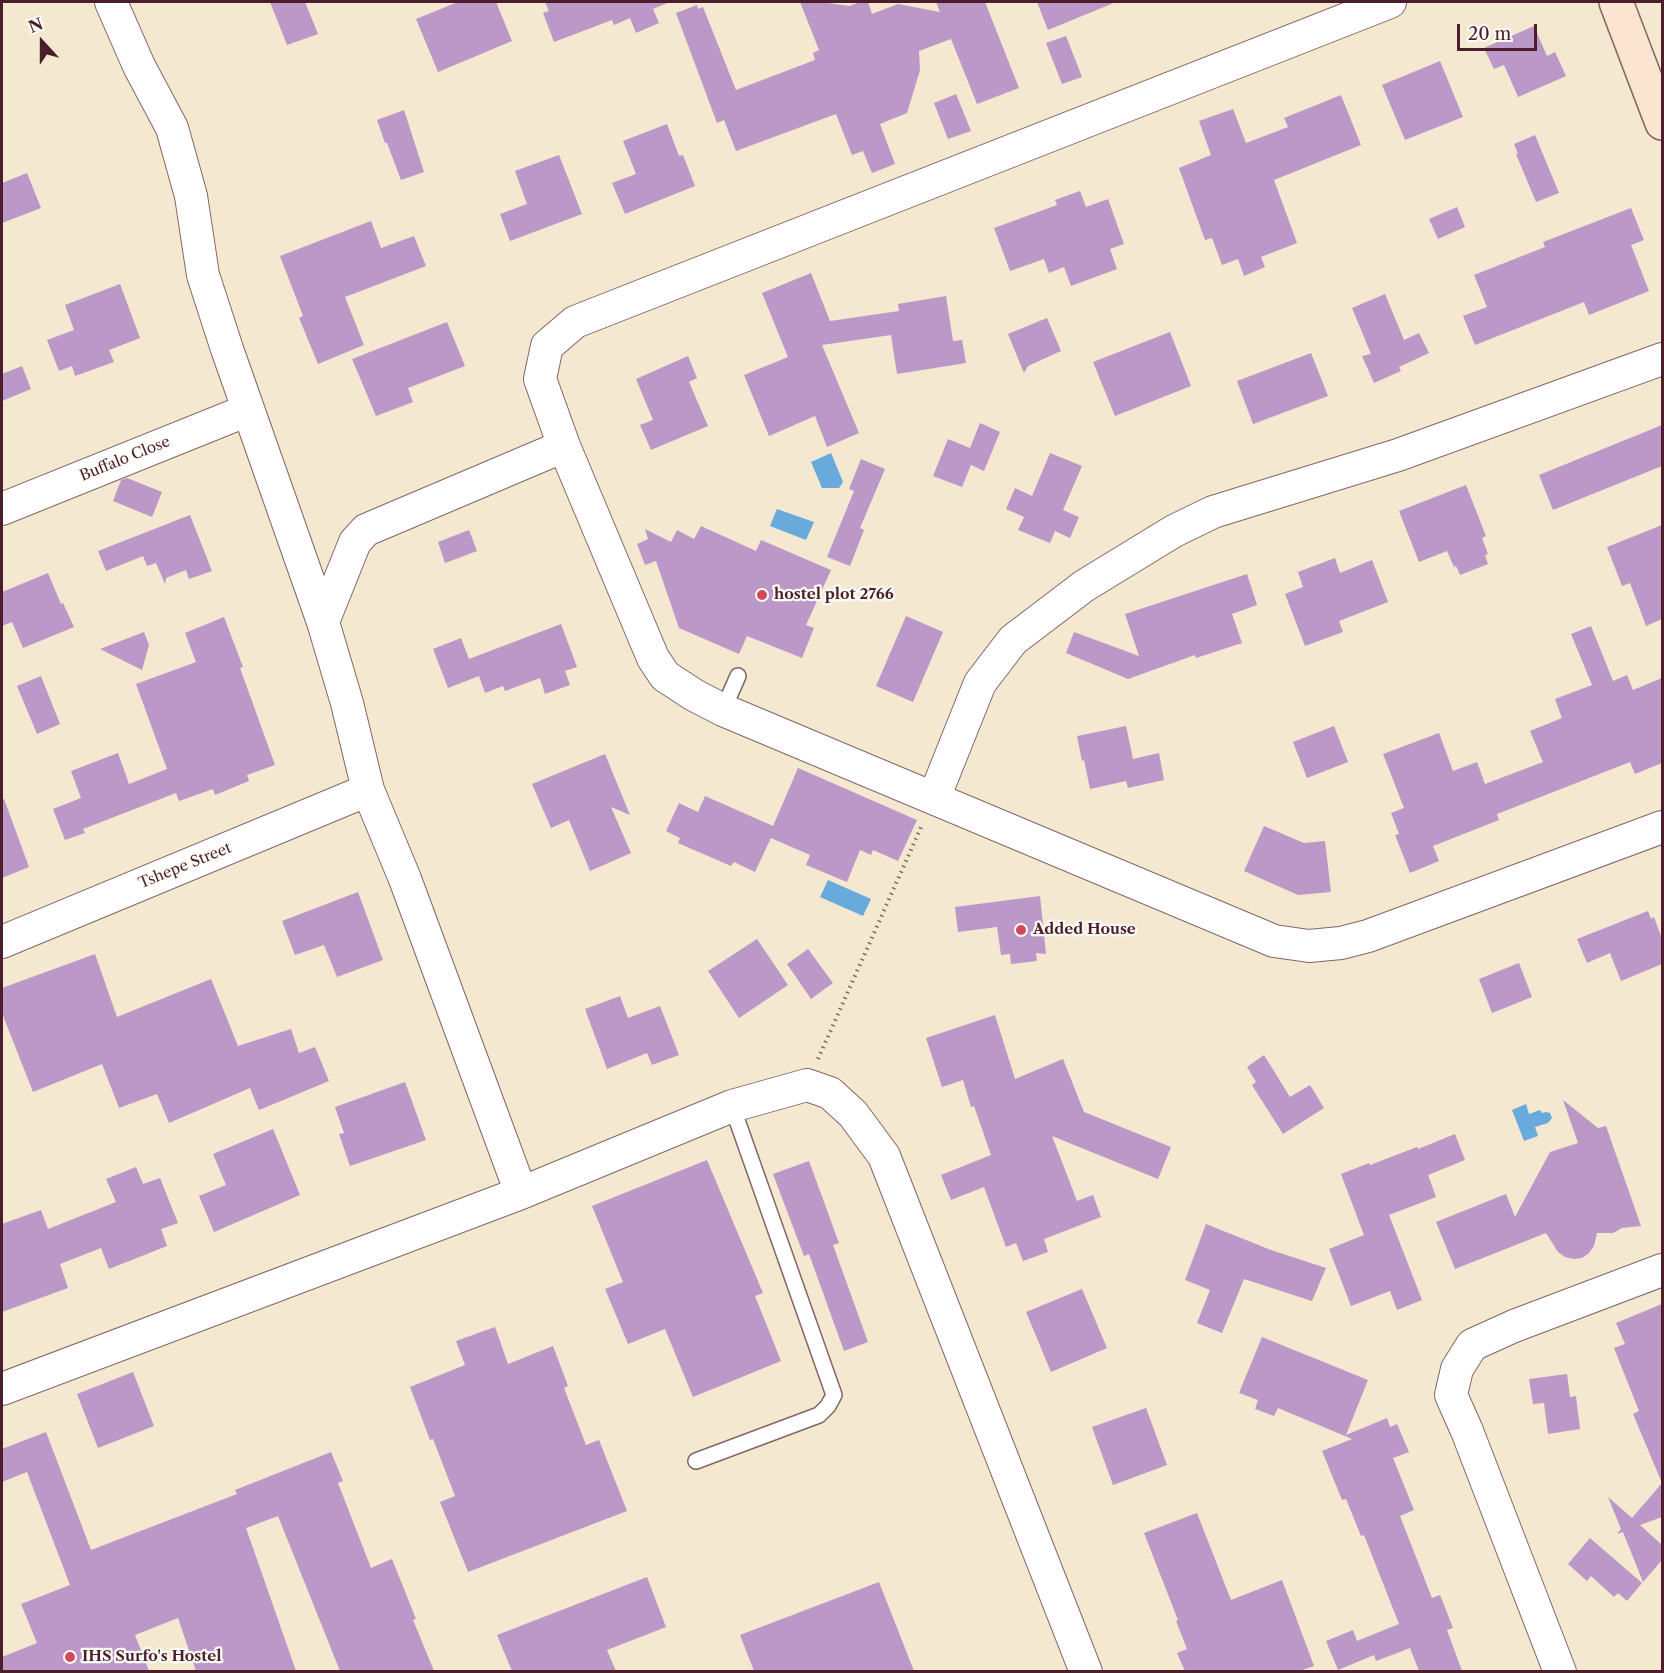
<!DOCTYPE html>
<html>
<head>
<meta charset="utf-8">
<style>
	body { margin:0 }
	#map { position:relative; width:1664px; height:1673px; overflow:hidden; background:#f4e8d0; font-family:"Libre Caslon Text",serif }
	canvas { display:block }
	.frame { position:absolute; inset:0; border:3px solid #4a1f2b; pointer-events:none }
	.north { position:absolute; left:12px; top:12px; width:60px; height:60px; -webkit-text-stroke:4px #fdfcf7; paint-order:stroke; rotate:339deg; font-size:16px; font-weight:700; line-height:24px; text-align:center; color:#4a1f2b }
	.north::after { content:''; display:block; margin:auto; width:21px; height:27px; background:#4a1f2b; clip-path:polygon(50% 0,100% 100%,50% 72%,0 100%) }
	.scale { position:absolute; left:1457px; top:24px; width:80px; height:27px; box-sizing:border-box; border:3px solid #4a1f2b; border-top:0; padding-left:8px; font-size:18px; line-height:21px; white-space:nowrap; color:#4a1f2b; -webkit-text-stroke:4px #fdfcf7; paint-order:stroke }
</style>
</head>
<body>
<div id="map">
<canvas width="1664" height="1673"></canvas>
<div class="frame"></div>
<div class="north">N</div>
<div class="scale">20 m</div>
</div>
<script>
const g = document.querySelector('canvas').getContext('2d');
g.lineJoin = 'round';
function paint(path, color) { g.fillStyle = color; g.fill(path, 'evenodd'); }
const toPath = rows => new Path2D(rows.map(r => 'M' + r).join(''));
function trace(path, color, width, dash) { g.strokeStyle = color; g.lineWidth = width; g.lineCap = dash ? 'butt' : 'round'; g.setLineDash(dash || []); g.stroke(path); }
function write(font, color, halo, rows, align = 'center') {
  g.font = font + ' "Libre Caslon Text",serif'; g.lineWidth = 4.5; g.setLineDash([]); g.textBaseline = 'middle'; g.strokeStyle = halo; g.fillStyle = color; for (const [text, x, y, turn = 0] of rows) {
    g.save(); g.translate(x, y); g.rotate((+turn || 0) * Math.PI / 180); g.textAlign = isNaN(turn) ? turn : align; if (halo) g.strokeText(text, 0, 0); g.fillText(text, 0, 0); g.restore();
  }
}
const water = toPath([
	[831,453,843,482,839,488,822,488,811,462],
	[777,509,814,522,806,540,770,526],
	[828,880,871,899,863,916,820,897],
	[1526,1104,1529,1114,1540,1110,1542,1113,1546,1112,1550,1113,1552,1118,1548,1123,1535,1127,1538,1136,1524,1141,1512,1110]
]);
const building = toPath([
	[270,2,305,2,318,34,287,45],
	[458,2,496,2,512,41,438,72,416,19],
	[545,2,670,2,653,9,659,23,636,33,630,18,614,25,612,20,554,42,543,13,549,11],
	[800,2,821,2,849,6,860,2,868,2,872,14,898,4,940,12,936,2,985,2,1019,88,977,104,951,39,919,51,920,70,907,113,880,124,895,164,872,173,863,151,852,155,836,114,736,151,724,120,717,123,676,13,697,5,698,9,703,7,736,90,815,60,813,53,819,50],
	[1037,2,1116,2,1048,30],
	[1534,26,1547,56,1555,52,1566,76,1518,97,1504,65,1494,69,1484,48],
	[1066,36,1082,77,1062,84,1046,43],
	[1440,61,1463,117,1405,140,1382,85],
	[956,94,971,131,948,139,934,103],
	[1341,95,1361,145,1274,180,1297,243,1261,257,1265,267,1244,276,1238,259,1222,265,1212,238,1205,240,1179,168,1211,155,1199,121,1233,109,1246,143,1288,127,1284,118],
	[404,110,424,172,401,180,387,143,385,143,377,120],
	[667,124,679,156,683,155,695,186,625,214,612,183,636,174,623,141],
	[1535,135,1559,193,1536,202,1516,154,1518,154,1514,144],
	[559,155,582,214,510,241,500,214,527,204,515,171],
	[27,173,41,208,2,223,2,183],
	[1080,191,1086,207,1108,199,1124,244,1110,249,1117,269,1071,286,1064,267,1049,273,1044,259,1010,271,994,228,1057,205,1055,200],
	[1457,207,1465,227,1438,239,1429,219],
	[1631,208,1644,240,1631,245,1649,291,1589,315,1584,302,1475,345,1463,316,1487,307,1474,275,1545,247,1543,242],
	[371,221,381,248,414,236,426,266,345,297,364,345,318,364,299,318,303,316,280,256],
	[811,273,830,321,899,311,898,304,946,296,953,341,962,340,966,363,897,374,891,335,822,345,859,433,827,447,815,416,769,436,744,375,788,357,762,293],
	[120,284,140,338,109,350,114,362,75,376,72,366,59,371,47,340,74,330,65,305],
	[1385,294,1404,340,1419,333,1429,353,1399,367,1401,371,1374,383,1362,356,1371,354,1352,308],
	[1047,318,1061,351,1028,366,1024,373,1008,334],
	[447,322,465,366,408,388,413,402,376,416,352,359],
	[1170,332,1191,386,1115,416,1093,362],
	[1311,353,1328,396,1253,424,1237,381],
	[688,356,697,378,689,382,708,426,651,450,640,425,653,420,636,379],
	[22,366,31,389,2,401,2,374],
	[980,423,1000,432,984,471,971,465,962,487,933,476,948,439,970,448],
	[1662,425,1662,466,1553,510,1539,475],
	[1050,453,1082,466,1063,510,1079,517,1070,538,1055,531,1050,543,1018,530,1024,517,1006,509,1015,488,1032,496],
	[861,459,885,469,860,528,864,530,850,566,827,557,854,491,849,489],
	[127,478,162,492,152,517,113,501,121,480],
	[1466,485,1486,536,1482,538,1488,554,1485,555,1488,564,1460,575,1456,566,1454,567,1447,551,1419,562,1399,511],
	[190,515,212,571,189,579,186,570,166,578,165,584,156,563,147,566,143,556,106,571,98,551],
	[1662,525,1662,619,1646,626,1630,583,1622,586,1607,547],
	[701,526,756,551,761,540,831,570,806,625,814,628,802,658,747,636,739,654,679,628,656,561,645,565,637,544,648,539,645,529,671,542,677,530,694,539],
	[469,530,477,551,445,563,438,542],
	[1335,558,1340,573,1372,560,1388,602,1339,621,1343,632,1305,646,1285,594,1303,587,1298,572],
	[48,573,61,604,63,603,74,627,23,648,12,622,2,626,2,592],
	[1247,574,1257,605,1232,614,1242,643,1196,658,1195,655,1128,679,1066,653,1074,632,1139,656,1125,614],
	[906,616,943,632,913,702,876,686],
	[224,617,243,667,240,668,275,765,247,775,249,781,215,795,213,789,179,801,176,793,83,829,85,833,65,840,53,809,81,798,71,771,118,753,129,784,167,769,136,684,196,662,185,633],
	[561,624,577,667,565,671,570,685,545,694,540,678,505,691,503,686,485,693,479,676,448,688,433,649,461,638,469,659],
	[1591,626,1613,681,1627,675,1633,690,1662,678,1662,763,1635,774,1630,762,1497,814,1499,820,1433,846,1439,861,1410,873,1395,835,1399,834,1391,813,1404,808,1383,754,1439,733,1453,771,1477,762,1485,784,1543,762,1530,731,1562,718,1555,699,1592,685,1571,634],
	[144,632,149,645,142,670,100,649],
	[41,676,60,724,37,734,17,686],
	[1126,726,1133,759,1159,753,1164,780,1128,788,1126,781,1090,789,1084,760,1082,761,1077,736],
	[1334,726,1348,762,1307,778,1293,742],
	[605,754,630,815,611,807,631,853,590,871,569,820,551,828,532,784],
	[798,768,917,820,898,861,873,850,871,855,860,850,847,882,806,865,810,855,771,838,755,872,734,862,731,866,678,843,680,838,666,831,679,803,698,812,705,796,773,826],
	[4,799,29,867,2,878,2,800],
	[1264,826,1304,843,1325,841,1331,892,1298,895,1244,871],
	[358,892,383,960,337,977,324,945,295,955,282,921],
	[1040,896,1046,954,1036,953,1037,961,1011,964,1010,954,1001,955,997,927,958,932,955,907],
	[1648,911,1651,919,1654,917,1662,939,1662,964,1621,981,1610,953,1587,963,1577,939],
	[757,939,788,985,739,1018,708,971],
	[808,949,833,983,811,999,787,964],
	[95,954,117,1017,211,979,238,1046,291,1029,299,1053,315,1047,329,1081,259,1110,250,1088,169,1123,157,1094,119,1108,102,1064,33,1092,2,1013,2,988],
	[1519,963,1532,997,1492,1013,1479,979],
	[620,996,628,1018,660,1006,679,1055,652,1065,647,1053,607,1069,585,1009],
	[995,1015,1015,1079,1063,1059,1084,1112,1171,1147,1158,1179,1052,1136,1077,1201,1093,1195,1101,1217,1044,1239,1048,1252,1023,1261,1016,1243,1006,1247,984,1187,951,1200,941,1175,991,1155,974,1106,971,1107,963,1080,942,1087,926,1038],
	[1264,1055,1290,1097,1310,1085,1324,1108,1283,1134,1252,1085,1256,1082,1247,1067],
	[405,1082,426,1140,350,1166,339,1134,344,1133,335,1107],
	[1563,1100,1598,1128,1606,1126,1641,1226,1622,1228,1613,1233,1597,1233,1594,1246,1589,1253,1582,1258,1574,1259,1565,1257,1558,1252,1546,1233,1455,1269,1436,1222,1506,1194,1515,1217,1550,1152,1578,1143],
	[273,1129,300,1195,214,1232,199,1196,226,1185,213,1154],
	[1455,1134,1465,1160,1428,1175,1436,1197,1389,1215,1422,1300,1397,1310,1390,1291,1351,1306,1329,1249,1364,1235,1341,1174,1369,1163,1370,1165,1417,1147,1418,1149],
	[707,1160,763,1293,755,1296,781,1361,693,1397,665,1329,628,1344,605,1289,623,1282,592,1206],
	[809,1161,839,1243,833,1245,868,1342,844,1351,809,1254,804,1256,773,1174],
	[136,1167,143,1184,160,1178,178,1223,161,1229,167,1246,109,1269,101,1248,60,1264,68,1288,2,1312,2,1224,41,1210,48,1229,116,1202,106,1179],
	[1206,1224,1271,1250,1326,1268,1312,1301,1244,1279,1222,1333,1197,1323,1210,1290,1185,1280],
	[1082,1289,1107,1348,1051,1372,1026,1312],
	[1662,1304,1662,1517,1640,1525,1662,1545,1662,1560,1643,1582,1623,1532,1617,1534,1621,1529,1608,1497,1632,1518,1662,1483,1633,1414,1639,1411,1614,1348,1625,1344,1616,1323],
	[495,1327,508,1364,553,1346,568,1386,564,1388,586,1445,599,1440,627,1511,468,1572,440,1502,455,1496,433,1439,430,1440,410,1387,465,1365,456,1341],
	[1262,1337,1368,1380,1346,1435,1387,1418,1390,1427,1397,1424,1409,1452,1393,1458,1414,1510,1400,1516,1432,1598,1440,1595,1453,1628,1447,1630,1462,1671,1419,1671,1410,1648,1376,1661,1374,1655,1338,1670,1326,1641,1353,1630,1357,1641,1399,1624,1364,1535,1361,1536,1346,1499,1342,1500,1322,1451,1352,1439,1278,1408,1274,1416,1255,1409,1258,1400,1239,1393],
	[133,1372,154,1426,98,1448,77,1394],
	[1567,1374,1570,1397,1576,1396,1580,1429,1548,1434,1544,1403,1533,1404,1529,1379],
	[1146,1408,1167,1465,1113,1485,1092,1427],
	[46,1432,91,1550,237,1494,235,1490,331,1452,343,1481,338,1483,371,1568,392,1559,416,1619,413,1620,434,1671,340,1671,278,1516,246,1528,296,1671,196,1671,178,1618,135,1635,149,1671,2,1671,2,1657,37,1643,21,1604,70,1585,27,1472,2,1482,2,1449],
	[1197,1513,1231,1600,1282,1580,1314,1666,1299,1671,1185,1671,1177,1653,1187,1649,1176,1621,1178,1620,1144,1533],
	[1590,1538,1642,1583,1627,1601,1618,1593,1614,1597,1591,1576,1587,1581,1568,1564],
	[647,1577,666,1627,607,1650,616,1671,512,1671,497,1635],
	[879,1582,914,1671,754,1671,740,1635]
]);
const path = toPath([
	[818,1059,922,825]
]);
const lane = toPath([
	[723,710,738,676],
	[696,1461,819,1415,828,1406,834,1395,732,1106]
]);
const street = toPath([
	[111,2,139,66,172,128,191,196,203,275,227,349,323,622,347,703,368,790,405,879,521,1193],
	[1390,2,575,322,547,346,540,379,564,446,653,658,665,676,694,695,723,710,1274,941,1309,946,1341,943,1368,936,1662,827],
	[2,509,248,410],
	[323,622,355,542,366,530,564,446],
	[934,798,980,683,1013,640,1084,586,1174,531,1213,512,1398,455,1662,359],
	[2,942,368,790],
	[2,1389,521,1193,732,1106,807,1085,830,1093,853,1114,884,1156,1086,1672],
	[1560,1672,1467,1431,1451,1395,1457,1369,1472,1345,1514,1326,1662,1270]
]);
const secondary = toPath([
	[1616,2,1662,123]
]);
const markers = [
	[762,595,6,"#d1495b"],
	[1021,930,6,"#d1495b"],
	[70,1657,6,"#d1495b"]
];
const streetNames = [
	["Buffalo Close",125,459,-22],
	["Tshepe Street",185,866,-22]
];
const poiNames = [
	["hostel plot 2766",774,595],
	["Added House",1033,930],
	["IHS Surfo's Hostel",82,1657]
];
paint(water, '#69aadd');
paint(building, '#bb98c8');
trace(lane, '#866565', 18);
trace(street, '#866565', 34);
trace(secondary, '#866565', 36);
trace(path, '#866565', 4, [1.5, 4.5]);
trace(lane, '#fff', 15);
trace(street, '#fff', 32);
trace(secondary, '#fce5d0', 33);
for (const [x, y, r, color] of markers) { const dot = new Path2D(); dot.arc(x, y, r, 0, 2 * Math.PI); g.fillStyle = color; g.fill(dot); trace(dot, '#fdfcf7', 2); }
write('15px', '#4a1f2b', '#fdfcf7', streetNames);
write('bold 15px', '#4a1f2b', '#fdfcf7', poiNames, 'left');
</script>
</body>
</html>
